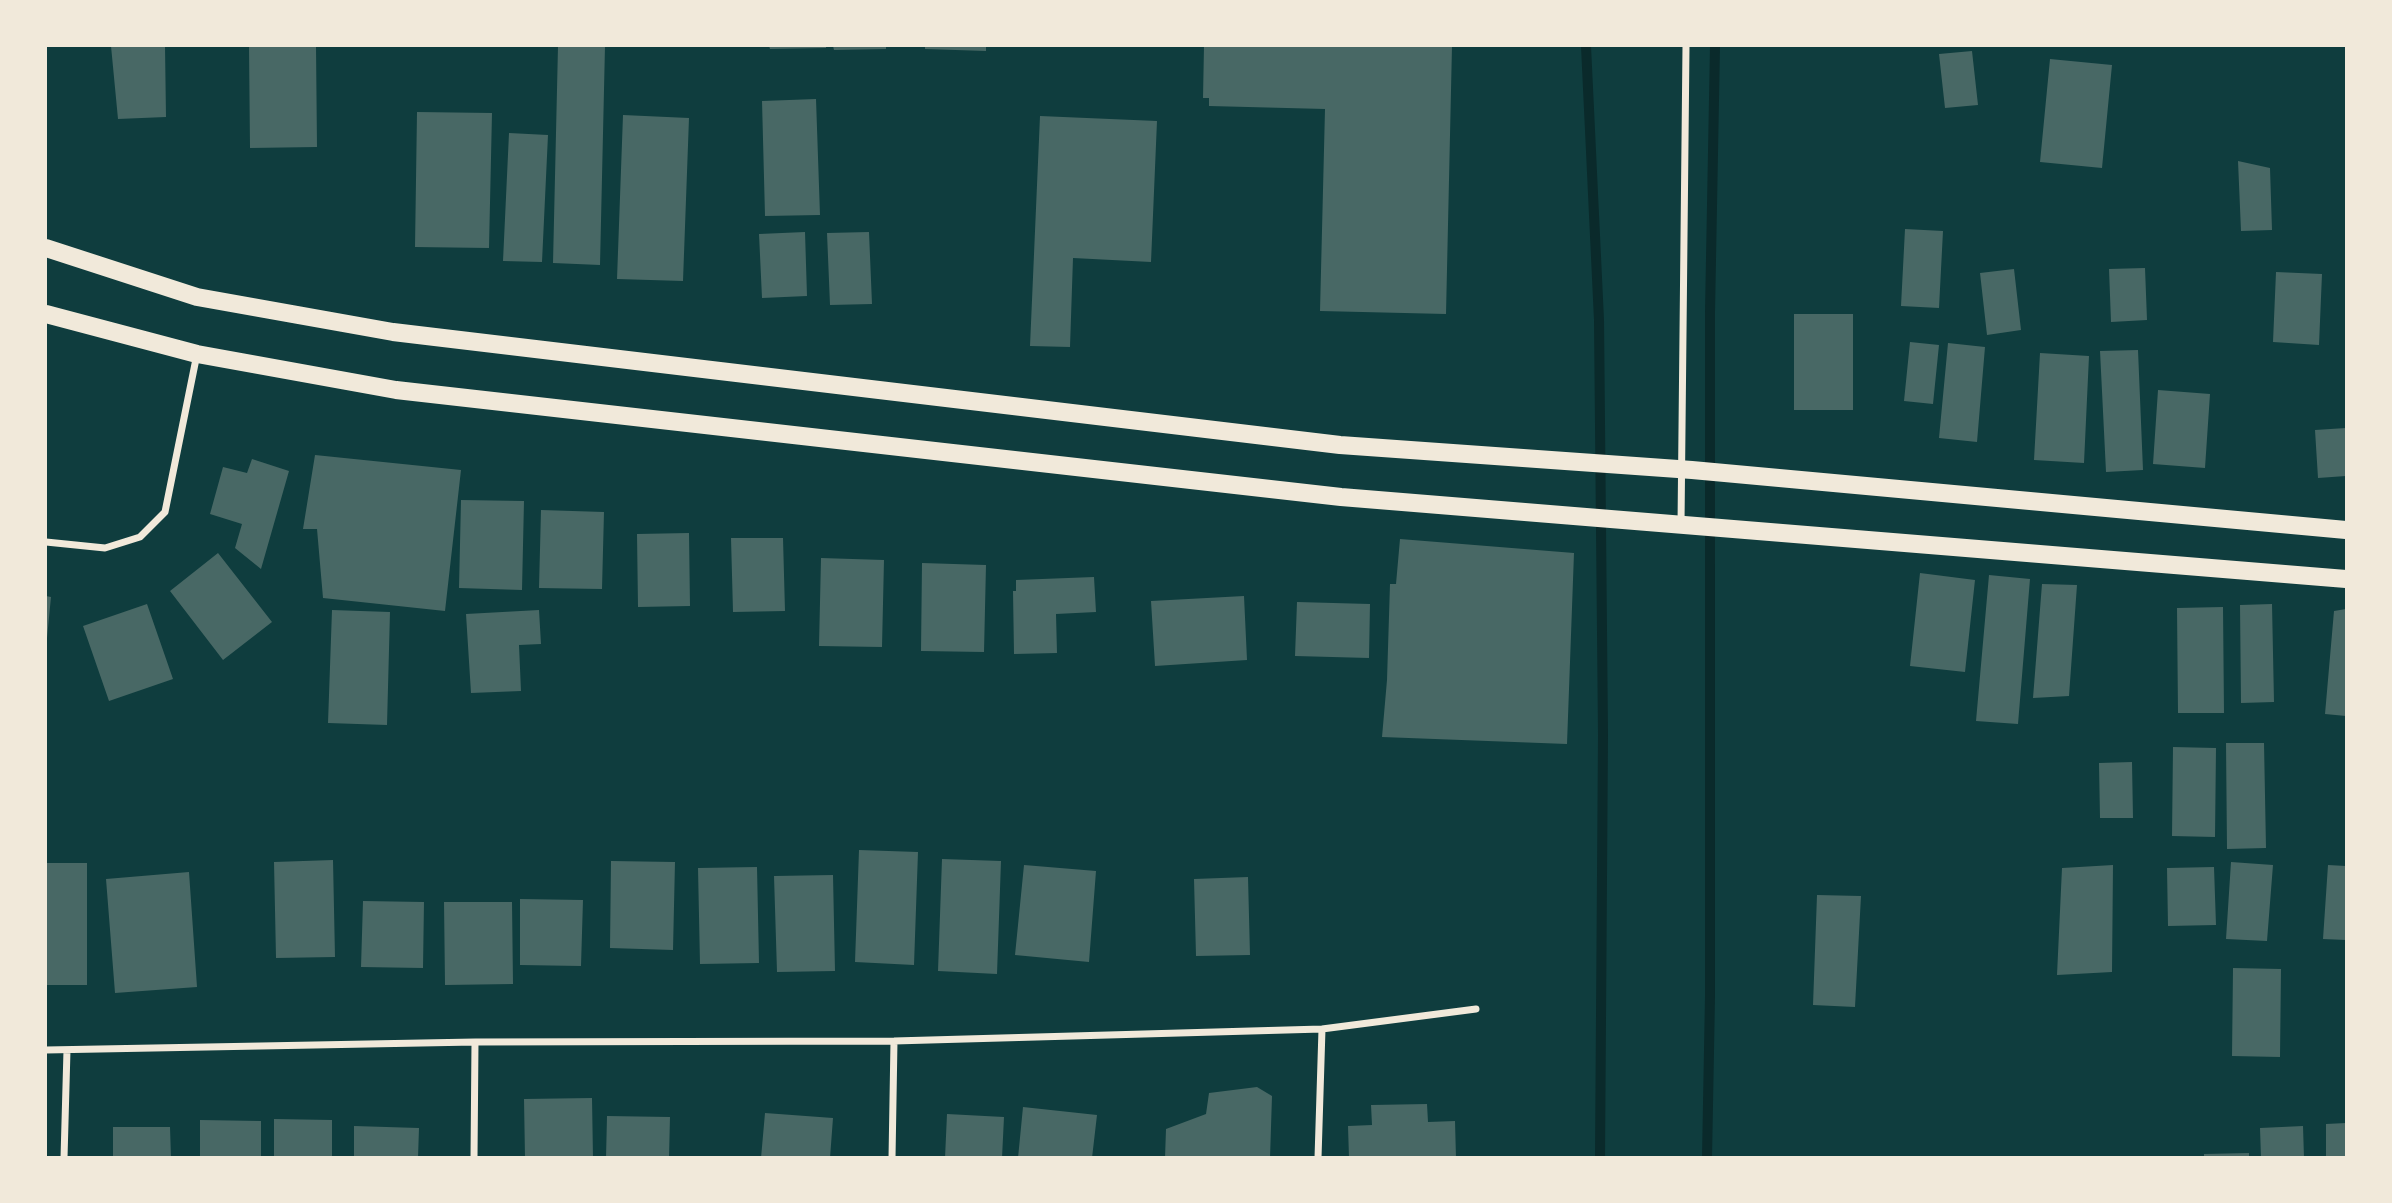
<!DOCTYPE html>
<html>
<head>
<meta charset="utf-8">
<style>
	body { margin:0 }
	#map { position:relative; width:2392px; height:1203px; overflow:hidden; background:#0f3d3e; font-family:Lora,serif }
	canvas { display:block }
	.frame { position:absolute; inset:0; border:47px solid #f1e9da; pointer-events:none }
</style>
</head>
<body>
<div id="map">
<canvas width="2392" height="1203"></canvas>
<div class="frame"></div>
</div>
<script>
const g = document.querySelector('canvas').getContext('2d');
g.lineJoin = 'round';
const toPath = rows => new Path2D(rows.map(r => 'M' + r).join(''));
function trace(path, color, width, dash) { g.strokeStyle = color; g.lineWidth = width; g.lineCap = dash ? 'butt' : 'round'; g.setLineDash(dash || []); g.stroke(path); }
function paint(path, color) { g.fillStyle = color; g.fill(path, 'evenodd'); }
const stream = toPath([
	[1586,46,1599,320,1603,735,1600,1158],
	[1707,1158,1710,997,1710,312,1715,46]
]);
const building = toPath([
	[111,46,165,46,166,117,118,119],
	[249,46,316,46,317,147,250,148],
	[558,46,605,46,600,265,553,263],
	[769,46,826,46,826,48,770,49],
	[833,46,886,46,886,49,834,50],
	[925,46,986,46,986,51,925,49],
	[1204,46,1452,46,1446,314,1320,311,1325,109,1209,106,1209,98,1203,98],
	[1972,51,1978,105,1945,108,1939,54],
	[2050,59,2112,65,2102,168,2040,162],
	[816,99,820,215,765,216,762,101],
	[417,112,492,113,489,248,415,247],
	[623,115,689,118,683,281,617,279],
	[1040,116,1157,121,1151,262,1073,258,1070,347,1030,346],
	[509,133,548,135,542,262,503,261],
	[2238,161,2270,168,2272,230,2241,231],
	[1905,229,1943,231,1939,308,1901,306],
	[805,232,807,296,762,298,759,234],
	[869,232,872,304,830,305,827,233],
	[2145,268,2147,320,2111,322,2109,269],
	[2014,269,2021,330,1987,335,1980,273],
	[2276,272,2322,274,2319,345,2273,342],
	[1794,314,1853,314,1853,410,1794,410],
	[1910,342,1939,345,1933,404,1904,401],
	[1948,343,1985,347,1977,442,1939,438],
	[2138,350,2143,470,2106,472,2100,351],
	[2040,353,2089,356,2084,463,2034,460],
	[2158,390,2210,394,2205,468,2153,464],
	[2346,428,2346,476,2318,478,2315,430],
	[315,455,461,470,445,611,323,598,317,529,303,529],
	[252,459,289,471,261,569,235,548,242,524,210,514,223,467,247,473],
	[461,500,524,501,522,590,459,588],
	[541,510,604,512,602,589,539,588],
	[689,533,690,606,638,607,637,534],
	[731,538,783,538,785,611,733,612],
	[1400,539,1574,553,1567,744,1382,737,1387,680,1390,584,1396,584],
	[218,553,272,622,223,660,170,591],
	[821,558,884,560,882,647,819,646],
	[922,563,986,565,984,652,921,651],
	[1920,573,1975,580,1965,672,1910,666],
	[1989,575,2030,579,2018,724,1976,721],
	[1094,577,1096,612,1056,614,1057,653,1014,654,1013,591,1016,591,1016,580],
	[2042,584,2077,585,2069,696,2033,698],
	[46,596,51,597,47,638,46,638],
	[1244,596,1247,660,1155,666,1151,601],
	[1297,602,1370,604,1369,658,1295,656],
	[147,604,173,679,109,701,83,626],
	[2272,604,2274,702,2241,703,2240,605],
	[2223,607,2224,713,2178,713,2177,608],
	[2346,609,2346,716,2325,714,2334,611],
	[332,610,390,612,387,725,328,723],
	[539,610,541,644,519,645,521,691,471,693,466,614],
	[2226,743,2264,743,2266,848,2227,849],
	[2173,747,2216,748,2215,837,2172,836],
	[2132,762,2133,818,2100,818,2099,763],
	[859,850,918,852,914,965,855,962],
	[942,859,1001,861,997,974,938,971],
	[333,860,335,957,276,958,274,862],
	[611,861,675,862,673,950,610,948],
	[2231,862,2273,865,2267,941,2226,939],
	[46,863,87,863,87,985,46,985],
	[1024,865,1096,871,1089,962,1015,955],
	[2113,865,2112,972,2057,975,2062,868],
	[2328,865,2346,866,2346,940,2323,939],
	[757,867,759,963,700,964,698,868],
	[2214,867,2216,925,2168,926,2167,868],
	[189,872,197,987,115,993,106,879],
	[833,875,835,971,777,972,774,876],
	[1248,877,1250,955,1196,956,1194,879],
	[1817,895,1861,896,1855,1007,1813,1005],
	[520,899,583,900,581,966,520,965],
	[363,901,424,902,423,968,361,967],
	[444,902,512,902,513,984,445,985],
	[2233,968,2281,969,2280,1057,2232,1056],
	[1257,1087,1272,1096,1270,1158,1165,1158,1166,1129,1206,1114,1209,1093],
	[592,1098,593,1158,525,1158,524,1099],
	[1427,1104,1428,1122,1455,1121,1456,1158,1349,1158,1348,1126,1372,1125,1371,1105],
	[1023,1107,1097,1115,1092,1158,1018,1158],
	[765,1113,833,1118,830,1158,761,1158],
	[947,1114,1004,1117,1002,1158,945,1158],
	[607,1116,670,1117,669,1158,606,1158],
	[274,1119,332,1120,332,1158,274,1158],
	[200,1120,261,1121,261,1158,200,1158],
	[2346,1123,2346,1158,2326,1158,2326,1124],
	[354,1126,419,1128,418,1158,354,1158],
	[2303,1126,2304,1158,2261,1158,2260,1128],
	[113,1127,170,1127,171,1158,113,1158],
	[2249,1153,2249,1158,2204,1158,2204,1154]
]);
const minor = toPath([
	[1681,524,1686,46],
	[46,542,105,548,140,537,165,512,197,354],
	[46,1050,475,1042,894,1041,1322,1029,1476,1009],
	[64,1158,67,1050],
	[474,1158,475,1042],
	[892,1158,894,1041],
	[1318,1158,1322,1029]
]);
const primary = toPath([
	[46,248,197,297,393,332,1340,445,1692,470,2346,530],
	[46,314,197,354,396,390,1341,497,2346,579]
]);
trace(stream, '#0a2a2b', 10);
paint(building, '#486865');
trace(minor, '#f1e9da', 7);
trace(primary, '#f1e9da', 18);
</script>
</body>
</html>
